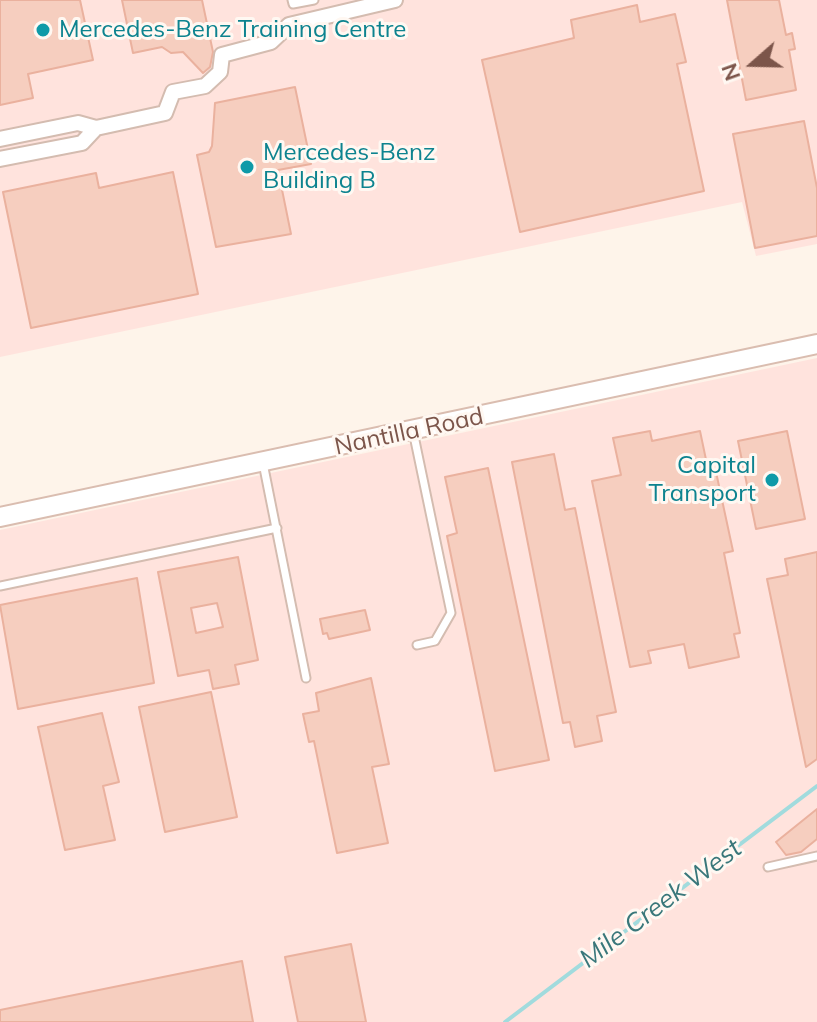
<!DOCTYPE html>
<html>
<head>
<meta charset="utf-8">
<style>
	body { margin:0 }
	#map { position:relative; width:817px; height:1022px; overflow:hidden; background:#fef4ea; font-family:Mulish,sans-serif }
	canvas { display:block }
	.north { position:absolute; left:713px; top:24px; width:80px; height:80px; -webkit-text-stroke:6px #fff8f2; paint-order:stroke; rotate:250deg; font-size:22px; font-weight:700; line-height:32px; text-align:center; color:#7c554a }
	.north::after { content:''; display:block; margin:auto; width:28px; height:36px; background:#7c554a; clip-path:polygon(50% 0,100% 100%,50% 72%,0 100%) }
</style>
</head>
<body>
<div id="map">
<canvas width="817" height="1022"></canvas>
<div class="north">N</div>
</div>
<script>
const g = document.querySelector('canvas').getContext('2d');
g.lineJoin = 'round';
function paint(path, color) { g.fillStyle = color; g.fill(path, 'evenodd'); }
const toPath = rows => new Path2D(rows.map(r => 'M' + r).join(''));
function trace(path, color, width, dash) { g.strokeStyle = color; g.lineWidth = width; g.lineCap = dash ? 'butt' : 'round'; g.setLineDash(dash || []); g.stroke(path); }
function write(font, color, halo, rows, align = 'center') {
  g.font = font + ' Mulish,sans-serif'; g.lineWidth = 6; g.setLineDash([]); g.textBaseline = 'middle'; g.strokeStyle = halo; g.fillStyle = color; for (const [text, x, y, turn = 0] of rows) {
    g.save(); g.translate(x, y); g.rotate((+turn || 0) * Math.PI / 180); g.textAlign = isNaN(turn) ? turn : align; if (halo) g.strokeText(text, 0, 0); g.fillText(text, 0, 0); g.restore();
  }
}
const commercial = toPath([
	[0,0,817,0,817,244,756,256,742,202,0,357],
	[817,358,817,1022,0,1022,0,530]
]);
const stream = toPath([
	[505,1022,817,786]
]);
const building = toPath([
	[0,0,80,0,93,60,28,74,33,98,0,105,0,0],
	[122,0,202,0,213,52,210,67,203,73,183,52,171,53,162,47,133,53,122,0],
	[727,0,779,0,786,35,792,33,795,49,789,50,796,90,746,100,727,0],
	[637,5,640,22,675,14,686,62,677,64,704,191,520,232,482,60,574,38,571,20,637,5],
	[295,87,311,164,278,170,291,234,216,247,197,155,209,152,212,146,215,103,295,87],
	[804,121,817,188,817,236,755,248,733,134,804,121],
	[173,172,198,294,31,328,3,192,96,173,99,188,173,172],
	[650,431,652,441,700,431,709,474,716,472,733,551,724,553,740,633,734,634,739,657,689,668,684,644,648,651,651,663,630,667,592,481,621,475,613,438,650,431],
	[787,431,805,519,756,529,738,441,787,431],
	[554,454,565,510,575,508,616,712,597,716,602,741,575,747,570,722,563,723,512,462,554,454],
	[488,468,549,760,495,771,447,536,457,533,445,477,488,468],
	[817,552,817,759,806,767,767,579,788,575,785,559,817,552],
	[238,557,258,660,235,665,239,684,213,689,209,670,178,676,158,572,238,557],
	[217,603,223,627,196,633,191,608,217,603],
	[137,578,154,683,18,709,0,605,137,578],
	[365,610,370,630,329,639,327,633,323,634,320,619,365,610],
	[371,678,389,764,372,767,388,843,337,853,314,741,309,742,303,714,319,711,316,693,371,678],
	[211,692,237,817,165,832,139,707,211,692],
	[102,713,119,782,103,786,115,840,65,850,38,727,102,713],
	[817,809,817,839,801,852,786,855,776,842,817,809],
	[351,944,366,1022,298,1022,285,957,351,944],
	[242,961,253,1022,0,1022,0,1010,242,961]
]);
const lane = toPath([
	[292,0,293,4,314,0],
	[413,431,451,613,435,641,417,645],
	[263,463,306,678],
	[0,586,277,528],
	[768,867,817,856]
]);
const street = toPath([
	[0,139,78,123,96,128,165,113,173,92,205,86,220,72,222,55,271,42,289,25,395,0],
	[0,159,82,143,96,128]
]);
const secondary = toPath([
	[0,517,817,344]
]);
const markers = [
	[43,30,8,"#0f9aa8"],
	[247,167,8,"#0f9aa8"],
	[772,480,8,"#0f9aa8"]
];
const cultureNames = [
	["Mercedes-Benz Training Centre",59,30],
	["Mercedes-Benz",263,153],
	["Building B",263,181],
	["Capital",756,466,"right"],
	["Transport",756,494,"right"]
];
const streetNames = [
	["Nantilla Road",409,432,-12]
];
const waterNames = [
	["Mile Creek West",661,904,-37]
];
paint(commercial, '#ffe3dd');
trace(stream, '#a1dbdd', 4);
paint(building, '#f6cebf');
trace(building, '#eab19e', 2);
trace(lane, '#d4bcb0', 11);
trace(street, '#d4bcb0', 18);
trace(secondary, '#dabdb0', 22);
trace(lane, '#fff', 7);
trace(street, '#fff', 14);
trace(secondary, '#fff', 18);
for (const [x, y, r, color] of markers) { const dot = new Path2D(); dot.arc(x, y, r, 0, 2 * Math.PI); g.fillStyle = color; g.fill(dot); trace(dot, '#fff8f2', 3); }
write('24px', '#0d838f', '#fff8f2', cultureNames, 'left');
write('24px', '#7c554a', '#fff8f2', streetNames);
write('italic 26px', '#39777a', '#fff8f2', waterNames);
</script>
</body>
</html>
